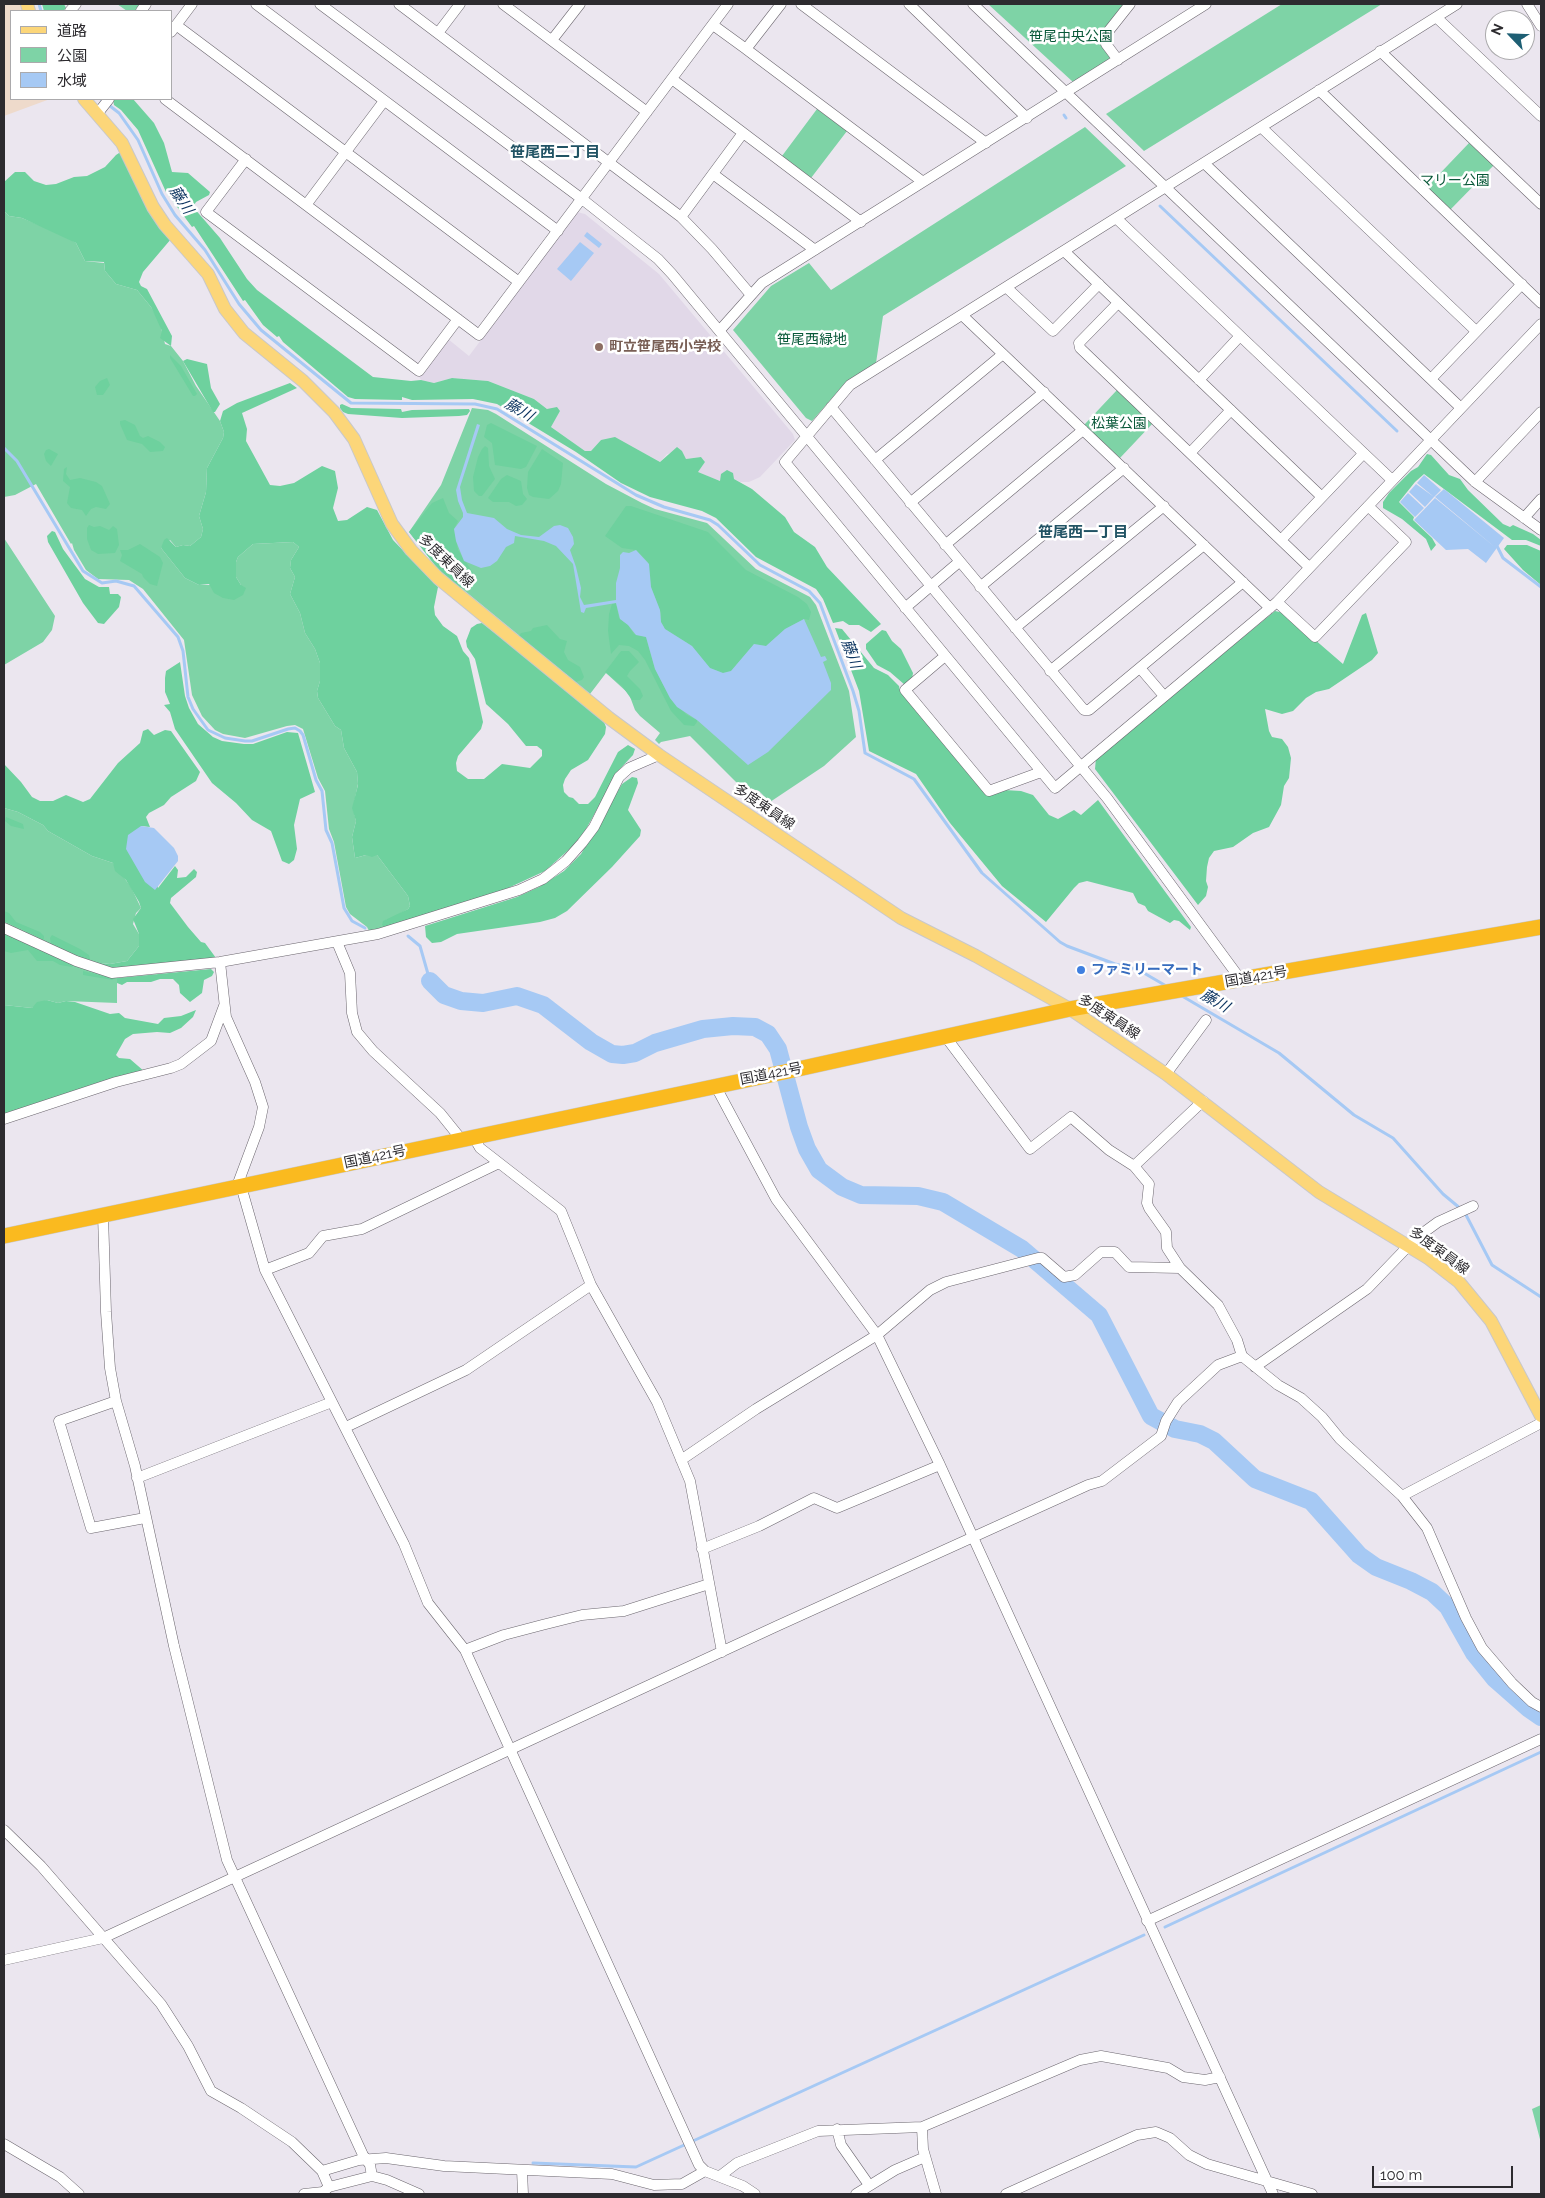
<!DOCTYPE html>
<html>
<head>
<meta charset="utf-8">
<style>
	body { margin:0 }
	#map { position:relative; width:1545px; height:2198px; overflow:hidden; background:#ebe6ef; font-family:Raleway,"Noto Sans JP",sans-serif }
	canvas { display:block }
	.frame { position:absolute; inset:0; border:5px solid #2d2b2f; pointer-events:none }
	.legend { position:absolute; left:10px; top:10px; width:162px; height:90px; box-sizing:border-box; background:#fff; border:1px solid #abaaac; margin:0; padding:6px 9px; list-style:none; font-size:15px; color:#2d2b2f }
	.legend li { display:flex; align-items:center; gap:10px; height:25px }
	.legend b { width:25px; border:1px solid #abaaac }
	.north { position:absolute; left:1485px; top:10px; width:50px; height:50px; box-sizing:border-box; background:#fff; border:1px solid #abaaac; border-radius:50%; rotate:294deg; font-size:14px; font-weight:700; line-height:20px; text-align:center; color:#2d2b2f }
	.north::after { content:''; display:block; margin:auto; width:18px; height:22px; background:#1e5f74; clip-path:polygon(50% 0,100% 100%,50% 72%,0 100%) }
	.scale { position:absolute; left:1372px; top:2166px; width:141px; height:22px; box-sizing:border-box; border:2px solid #2d2b2f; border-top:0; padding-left:6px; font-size:15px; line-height:18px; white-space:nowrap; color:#2d2b2f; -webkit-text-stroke:4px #fff; paint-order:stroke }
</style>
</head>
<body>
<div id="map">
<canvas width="1545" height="2198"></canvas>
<div class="frame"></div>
<ul class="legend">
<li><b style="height:6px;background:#fcd679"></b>道路</li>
<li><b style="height:14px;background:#7ed3a6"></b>公園</li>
<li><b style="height:14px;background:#a6c9f4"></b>水域</li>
</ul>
<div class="north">N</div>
<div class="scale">100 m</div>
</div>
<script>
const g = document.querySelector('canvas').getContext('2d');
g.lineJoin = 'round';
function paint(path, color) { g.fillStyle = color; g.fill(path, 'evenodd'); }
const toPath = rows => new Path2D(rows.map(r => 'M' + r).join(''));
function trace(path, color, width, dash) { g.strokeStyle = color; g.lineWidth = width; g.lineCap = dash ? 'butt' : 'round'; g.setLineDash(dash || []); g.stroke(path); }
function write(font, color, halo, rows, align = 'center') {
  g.font = font + ' Raleway,"Noto Sans JP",sans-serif'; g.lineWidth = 5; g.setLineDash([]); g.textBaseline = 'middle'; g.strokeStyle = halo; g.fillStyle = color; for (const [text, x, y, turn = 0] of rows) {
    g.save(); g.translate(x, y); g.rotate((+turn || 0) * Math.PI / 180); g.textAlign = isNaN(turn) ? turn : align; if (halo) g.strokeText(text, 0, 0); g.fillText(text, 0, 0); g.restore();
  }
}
const industrial = toPath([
	[4,4,23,4,25,11,11,11,11,99,50,99,4,116]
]);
const built = toPath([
	[577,212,585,214,659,274,793,434,795,440,760,477,749,482,740,482,734,479,720,481,697,472,705,462,701,457,686,459,682,451,667,454,660,462,629,445,601,440,591,451,585,451,551,427,560,411,547,409,534,399,488,381,452,378,434,383,421,380,419,376,448,339,469,356]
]);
const green = toPath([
	[117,4,140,4,135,11,127,11],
	[988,4,1124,4,1103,30,1110,57,1109,61,1073,82],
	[1282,4,1382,4,1144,151,1106,114],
	[817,109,847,131,811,178,782,156],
	[1085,127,1126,166,883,316,876,363,847,381,812,421,806,418,733,330,771,286,809,263,831,290],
	[1469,143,1494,165,1450,210,1427,187],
	[4,211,9,216,22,218,67,237,76,243,85,261,104,263,105,271,116,284,137,290,151,307,160,323,165,344,171,346,183,361,196,386,220,421,224,432,223,438,207,468,206,492,199,516,203,529,201,537,190,546,183,545,176,547,170,540,161,548,185,578,199,585,241,585,236,577,236,562,238,557,253,544,293,542,299,547,291,560,290,568,295,577,290,594,300,613,305,633,315,649,320,663,320,681,317,691,318,698,335,726,341,730,344,748,357,772,358,784,353,808,356,821,352,837,355,858,366,855,377,855,408,896,410,906,408,909,391,919,386,920,385,927,369,931,367,927,350,914,346,907,334,842,329,829,325,791,318,778,303,729,295,725,287,726,245,738,223,734,215,730,202,716,192,695,184,640,143,589,129,580,98,579,86,570,74,550,72,543,71,544,36,484,15,495,4,497],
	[1117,390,1153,423,1120,458,1084,425],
	[472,408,488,410,496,414,606,484,642,503,655,509,707,523,756,569,810,597,816,605,849,691,856,737,824,766,770,802,759,791,742,786,736,782,690,736,661,742,659,744,655,740,660,733,640,716,635,710,629,694,606,673,590,694,438,569,409,532,441,485],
	[4,538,55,616,52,630,43,642,4,665],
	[4,808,18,812,43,825,48,831,92,856,113,863,131,887,141,908,136,913,133,924,139,934,139,946,127,961,110,964,99,963,120,968,117,978,117,1003,66,1001,58,1003,47,1000,32,1008,4,1005],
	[1541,2105,1541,2143,1532,2109]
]);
const forest = toPath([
	[42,4,64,4,66,8,63,11,44,11],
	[113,99,133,99,154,123,164,143,172,172,188,173,210,192,209,195,196,202,193,207,220,238,247,279,257,290,373,377,411,381,421,380,434,383,452,378,488,381,534,399,547,409,557,407,560,411,551,427,585,451,591,451,601,440,615,437,660,462,677,447,682,451,686,459,701,457,705,462,698,472,720,481,721,474,727,470,733,473,734,479,752,489,785,517,794,532,815,547,827,567,881,624,871,632,859,625,849,625,843,621,833,623,823,599,816,589,756,557,716,518,702,511,650,497,621,483,576,452,497,404,473,399,412,400,402,397,402,400,355,399,348,397,283,342,279,336,277,337,263,325,245,300,243,301,194,226,192,227,166,192,138,130,121,110,114,105],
	[122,151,171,239,143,272,139,282,141,286,147,289,172,336,171,346,160,338,162,331,151,307,137,290,116,284,105,271,104,262,85,261,76,243,22,218,9,216,4,211,4,182,15,172,25,172,34,181,46,185,56,184,74,177,87,176,105,167,116,155],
	[170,355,181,366,197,394,195,396,193,396,170,358],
	[187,359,207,364,211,388,220,404,215,412,213,412,183,361],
	[107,378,110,385,103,395,97,395,95,387,100,381],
	[290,383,297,388,242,413,247,429,246,441,270,485,280,486,294,483,322,466,335,471,338,488,333,508,338,521,347,520,367,507,377,510,393,540,438,587,434,607,435,615,443,626,457,636,463,651,469,658,483,722,481,729,458,756,456,763,457,771,468,779,484,779,502,764,530,768,542,756,542,750,537,746,526,746,508,724,486,704,475,659,467,647,466,641,471,628,477,624,482,623,530,660,604,722,606,727,605,734,588,760,571,770,565,779,563,785,564,792,569,797,573,798,579,804,588,804,595,797,618,752,628,745,635,749,633,755,618,771,585,831,573,846,545,871,506,889,385,927,382,925,383,921,408,909,410,906,408,896,377,855,372,857,366,855,355,858,352,837,356,821,352,808,358,785,357,772,344,748,341,730,335,726,318,698,317,691,320,681,320,663,315,649,305,633,300,613,290,594,295,577,290,568,291,560,299,547,293,542,253,544,238,557,236,562,236,577,241,585,246,588,243,595,234,600,223,598,214,593,209,584,199,585,185,578,161,548,164,540,167,538,176,547,183,545,190,546,201,537,203,529,199,516,206,492,207,468,223,438,224,432,220,421,223,411,237,403],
	[342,404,351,408,401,409,402,412,412,410,469,409,470,411,467,415,459,416,402,418,348,414,343,412,340,408,340,405],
	[125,420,135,425,140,436,143,438,148,436,160,442,165,447,163,451,150,452,142,444,127,440,120,424,120,421],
	[491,423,537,446,526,467,521,469,495,465,492,443,484,437,487,425],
	[485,446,488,448,489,466,495,479,482,496,479,496,474,491,473,477,478,457,482,449],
	[49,449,58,454,51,466,46,461,44,454,46,450],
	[542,449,563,463,561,484,558,491,549,499,533,497,529,495,527,488,528,472],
	[1427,454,1431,455,1449,475,1460,479,1468,490,1503,524,1510,527,1513,525,1533,534,1541,540,1541,546,1526,540,1512,540,1424,474,1415,482,1399,502,1414,517,1413,520,1432,538,1436,545,1431,551,1426,539,1402,519,1383,508,1383,502,1389,493,1411,471,1418,467],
	[67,467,66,474,70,480,80,478,96,482,102,486,110,504,106,509,96,507,91,509,86,516,82,510,71,508,67,503,70,487,63,481,64,469],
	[507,475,521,481,523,494,527,499,522,505,516,506,509,502,493,502,488,498,501,479],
	[443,498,449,513,458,521,454,529,458,550,473,573,465,587,460,588,438,569,409,532,432,503],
	[626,506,631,506,708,532,746,570,798,597,807,604,811,612,809,620,804,619,785,629,766,646,754,644,731,671,723,673,710,668,692,646,665,629,661,622,661,613,651,587,648,562,636,550,622,548,605,536],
	[89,525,94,527,100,526,109,530,113,526,117,529,119,545,115,553,98,554,91,550,87,539,87,528],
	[52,531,55,532,63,549,85,579,99,587,109,587,110,594,118,594,121,597,119,607,104,624,98,623,83,603,48,542,47,536],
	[140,544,160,557,163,563,157,586,150,584,143,577,142,574,120,561,122,555,120,550,128,550],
	[1507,545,1527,545,1541,551,1541,585,1523,570,1504,549],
	[616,603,619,618,628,625,634,634,646,637,655,669,670,698,687,715,697,720,697,722,694,726,684,725,671,711,645,660,638,651,629,646,619,645,611,654,608,631,609,614,612,604],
	[1275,611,1284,613,1343,664,1362,615,1366,613,1378,653,1372,660,1329,689,1316,692,1306,698,1293,711,1282,714,1265,709,1269,731,1272,737,1282,739,1288,747,1291,758,1289,778,1284,786,1281,805,1269,827,1253,833,1233,847,1214,851,1209,858,1207,867,1206,881,1208,887,1206,896,1198,905,1095,769,1096,758],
	[547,625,560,639,567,641,564,652,568,660,580,667,584,677,582,680,576,682,519,636,521,633,531,631,533,628],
	[835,628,842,629,874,668,888,675,899,686,900,691,987,796,1004,790,1021,791,1033,795,1049,815,1058,819,1074,810,1081,815,1098,800,1191,927,1190,930,1179,921,1174,920,1170,923,1148,911,1145,906,1138,903,1133,893,1087,881,1079,883,1074,888,1046,922,1002,886,950,823,916,774,869,751,859,691],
	[882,630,886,631,892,641,901,649,913,673,912,679,905,685,890,672,877,665,866,649,866,644],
	[621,651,629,651,639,662,630,671,627,676,640,689,643,696,640,700,632,700,622,686,605,672],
	[180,662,185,696,189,708,198,724,213,737,222,741,244,744,253,744,287,732,298,733,315,792,300,799,294,825,297,849,294,860,289,864,282,861,271,831,252,820,236,803,212,783,175,729,170,712,164,705,170,704,165,692,165,678,166,671],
	[148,729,154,735,165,730,171,731,200,772,196,781,171,797,164,805,149,813,146,817,150,827,141,826,158,888,175,866,178,870,177,878,186,877,194,869,197,872,196,877,171,898,170,903,188,927,201,942,205,943,216,958,120,968,111,968,98,963,110,964,127,961,139,946,139,934,133,919,141,908,139,902,126,880,115,871,113,863,92,856,48,831,43,825,18,812,4,808,4,764,21,782,32,797,40,801,53,801,66,795,83,802,90,799,118,763,140,743,143,731],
	[632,777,637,778,638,783,628,810,641,830,640,836,612,867,567,911,555,918,540,922,457,934,441,942,432,943,426,937,425,926,517,897,539,887,564,871,581,854,622,784],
	[6,817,23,824,24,829,11,826,5,821],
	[4,911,9,913,16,922,40,932,44,936,44,940,4,921],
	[4,934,73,965,72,967,60,965,53,961,37,961,28,950,11,953,4,951],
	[52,935,80,949,89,955,90,959,86,960,51,944,50,938],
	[211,969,214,972,212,976,204,980,202,993,190,1002,180,993,179,985,173,979,160,979,151,982,127,982,122,985,117,983,117,978],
	[83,971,112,978,113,980,83,975],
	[47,1000,58,1003,66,1001,75,1002,110,1014,119,1013,125,1018,158,1024,164,1018,181,1016,196,1010,193,1017,181,1028,170,1033,157,1032,133,1034,125,1039,116,1055,119,1058,130,1059,145,1072,4,1118,4,1005,32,1008,37,1002]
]);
const water = toPath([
	[587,232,602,244,599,248,584,236],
	[580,242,594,253,571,281,557,269],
	[477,424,480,425,460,487,462,500,467,513,494,518,507,529,521,535,539,537,554,526,560,525,568,528,573,537,574,544,570,550,576,567,581,588,580,597,584,605,616,600,616,583,620,568,620,555,623,552,629,553,636,550,649,564,651,587,660,610,661,622,665,629,692,646,710,668,723,673,731,671,754,644,766,646,785,629,804,619,821,657,825,656,827,660,823,662,831,683,831,690,768,752,748,765,697,720,677,707,670,698,655,669,646,637,636,635,628,625,620,619,616,603,586,608,584,613,581,612,573,564,556,546,544,541,515,536,514,543,506,547,497,561,490,566,481,568,464,561,456,541,454,529,463,517,463,513,458,501,456,490],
	[1424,475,1441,490,1434,497,1417,483],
	[1416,484,1434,497,1425,507,1409,492],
	[1444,489,1504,538,1486,563,1468,549,1446,550,1414,520,1435,498,1496,548,1435,497],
	[1408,493,1424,508,1415,517,1400,502],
	[141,826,154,828,174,848,178,856,178,861,155,890,145,882,126,849,128,835]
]);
const stream = toPath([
	[39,4,41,11],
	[101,99,119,113,138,140,162,194,175,215,205,250,239,304,261,330,351,403,475,404,497,409,636,495,664,507,710,520,718,525,760,565,809,591,820,603,853,691,859,711,865,753,914,779,982,873,1060,942,1067,946,1115,964,1137,969,1168,987],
	[1064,115,1066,118],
	[1160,206,1397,431],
	[4,448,17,461,83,571,102,583,116,581,134,586,178,637,183,651,188,697,193,709,208,730,225,738,245,741,252,741,288,729,295,728,300,731,303,735,316,780,322,791,326,830,332,843,344,908,352,921,365,928],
	[1496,544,1503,558,1541,587],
	[408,936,420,946,430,981],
	[1182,996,1279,1053,1354,1115,1393,1138,1443,1194,1461,1209],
	[1465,1213,1492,1265,1541,1297],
	[1165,1927,1541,1752],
	[533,2163,636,2167,1144,1935]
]);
const river = toPath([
	[430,981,444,995,461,1001,483,1003,517,996,543,1005,591,1042,612,1054,623,1055,635,1053,655,1043,703,1029,733,1026,755,1027,768,1034,778,1049,799,1127,807,1149,819,1170,842,1187,861,1195,918,1196,943,1202,1022,1249,1099,1315,1151,1416,1175,1429,1200,1434,1214,1441,1255,1479,1311,1501,1359,1555,1376,1567,1411,1581,1432,1592,1448,1607,1474,1653,1495,1679,1528,1708,1541,1717]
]);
const minor = toPath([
	[256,4,558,231],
	[320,4,582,199,658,259,672,274,1107,798,1241,980],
	[399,4,681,217,743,133],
	[503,4,647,112],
	[801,4,986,143],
	[909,4,1027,118],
	[973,4,1475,482,1541,530],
	[1457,4,850,385,785,462,1055,788,1277,602,1541,324],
	[1527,4,1541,26],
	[70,11,76,4],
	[141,11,146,4],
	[1436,17,1541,116],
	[176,25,519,282],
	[713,25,746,49,781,4],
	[171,32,192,4],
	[438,33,460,4],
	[552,40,580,4],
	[746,49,923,182],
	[1380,51,1541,204],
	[1118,60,1106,44,1107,33,1130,4],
	[672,79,861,222],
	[1319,90,1541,303],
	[165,99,479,335,728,4],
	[98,113,109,99],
	[1261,127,1476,331],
	[246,159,206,212,419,371,458,319],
	[1204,163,1461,408],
	[713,174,815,250],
	[306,205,384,101],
	[681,217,712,249,751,295],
	[1116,218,1392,480],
	[1064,251,1322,497],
	[1006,287,1053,331,1099,284],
	[1118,303,1079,343,1080,348,1309,567],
	[962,315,1270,608],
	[720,330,762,283,1206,4],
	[1431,379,1522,284],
	[1199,380,1240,336],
	[831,407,1084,710,1089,710,1243,582],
	[1190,453,1231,410],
	[875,460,1003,354],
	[1475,482,1541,412],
	[910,503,1044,392],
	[1524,518,1541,499],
	[1281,540,1363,454],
	[945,545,1083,430],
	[980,587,1124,468],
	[1277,602,1315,637,1406,542,1368,506],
	[905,608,959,562],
	[1015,628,1164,506],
	[945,656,905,690,989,791,1041,772],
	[1140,668,1164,696],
	[1050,671,1204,545],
	[4,928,76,961,112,973,220,962,378,934,519,890,543,879,566,861,582,843,594,827,619,777,629,768,659,755],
	[337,942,350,973,352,1013,357,1032,373,1051,440,1113,461,1139],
	[220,962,226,1017,255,1082,263,1107,259,1127,237,1186],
	[945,1036,1030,1149,1071,1117,1109,1150,1134,1166],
	[1166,1074,1206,1020],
	[715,1085,776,1199,877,1335,940,1465,1273,2194],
	[4,1119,116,1082,171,1068,181,1064,211,1041,224,1006],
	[473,1136,480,1148,561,1211,591,1285,657,1402,690,1481,722,1652],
	[241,1186,265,1270,404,1544,428,1603,465,1650,699,2165,705,2171,743,2186,755,2194],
	[103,1215,106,1312,110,1368,116,1401,135,1466,174,1646,227,1860,363,2155,370,2165,372,2176],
	[1180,1268,1167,1248,1166,1232,1149,1208,1147,1203,1149,1184,1134,1166,1203,1101],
	[265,1270,309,1253,323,1236,362,1229,499,1163],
	[1255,1367,1367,1289,1416,1238,1438,1222,1473,1206],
	[116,1401,59,1421,91,1528,145,1518],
	[346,1427,466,1370,591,1285],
	[681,1460,756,1409,877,1335,930,1290,946,1282,1038,1258,1042,1258,1064,1277,1075,1275,1101,1252,1115,1252,1129,1267,1180,1268,1218,1305,1237,1340,1242,1356],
	[137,1478,332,1402],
	[1402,1496,1427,1528,1466,1618,1482,1648,1512,1683,1532,1702,1541,1707],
	[702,1549,759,1526,814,1498,837,1508,940,1465],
	[465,1650,504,1635,542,1625,582,1615,624,1611,709,1584],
	[4,1830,41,1866,161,2004,188,2046,211,2091,241,2108,292,2142,322,2171,329,2187],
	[1147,1921,1541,1739],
	[4,1960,103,1938,777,1626,1088,1485,1102,1481,1161,1436,1166,1421,1178,1402,1218,1365,1242,1356,1278,1385,1301,1398,1322,1417,1340,1439,1402,1496,1541,1423],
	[922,2127,923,2149,936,2194],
	[837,2129,841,2145,869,2185],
	[4,2144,60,2177,79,2194],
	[522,2170,523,2194],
	[322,2171,359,2160,386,2158,444,2166,612,2174,654,2185,682,2184,705,2171],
	[720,2176,737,2163,818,2131,922,2127,1080,2060,1101,2056,1168,2068,1183,2077,1205,2080,1220,2077],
	[304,2194,323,2192,329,2187,372,2176,387,2180,419,2194],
	[856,2194,895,2170,925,2157],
	[1006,2194,1137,2135,1156,2132,1170,2138,1189,2155,1207,2164,1312,2194]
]);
const major = toPath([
	[27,4,29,11],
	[84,99,122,143,153,207,165,225,208,274,225,309,244,333,303,381,334,412,354,439,392,524,411,550,438,578,609,718,659,755,901,918,976,956,1070,1009,1166,1074,1319,1192,1428,1258,1459,1282,1491,1321,1541,1416]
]);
const highway = toPath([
	[4,1236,789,1071,1070,1009,1541,927]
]);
const markers = [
	[599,347,5,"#8d6e63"],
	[1081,970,5,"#3f7fe0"]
];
const parkNames = [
	["笹尾中央公園",1071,37],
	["マリー公園",1455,181],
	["笹尾西緑地",812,340],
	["松葉公園",1119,424]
];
const educationNames = [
	["町立笹尾西小学校",609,347]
];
const streetNames = [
	["多度東員線",446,561,44],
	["多度東員線",764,807,34],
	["国道421号",1256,977,-10],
	["多度東員線",1109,1017,33],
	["国道421号",771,1074,-11],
	["国道421号",375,1157,-12],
	["多度東員線",1439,1251,36]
];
const shopNames = [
	["ファミリーマート",1091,970]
];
const neighbourhoodNames = [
	["笹尾西二丁目",555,152],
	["笹尾西一丁目",1083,532]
];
const waterNames = [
	["藤川",181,200,57],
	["藤川",519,410,31],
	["藤川",851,654,69],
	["藤川",1215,1001,30]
];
paint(industrial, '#eedacb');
paint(built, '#e1d8e8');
paint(green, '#7ed3a6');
paint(forest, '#6ed19e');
paint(water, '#a6c9f4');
trace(stream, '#a6c9f4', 3);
trace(river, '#a6c9f4', 18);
trace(minor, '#6b666e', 11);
trace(major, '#c8c8c9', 14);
trace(highway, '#c8c8c9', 16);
trace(minor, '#fff', 10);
trace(major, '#fcd679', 12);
trace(highway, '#faba1f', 15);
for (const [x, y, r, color] of markers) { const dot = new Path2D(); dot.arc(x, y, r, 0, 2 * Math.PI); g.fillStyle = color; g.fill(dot); trace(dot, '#fff', 2); }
write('14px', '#085838', '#fff', parkNames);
write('bold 14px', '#785e54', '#fff', educationNames, 'left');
write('14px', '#2d2b2f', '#fff', streetNames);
write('bold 14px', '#366cbe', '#fff', shopNames, 'left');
write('bold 15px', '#215364', '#fff', neighbourhoodNames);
write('italic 15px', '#0b335f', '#fff', waterNames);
</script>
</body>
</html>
